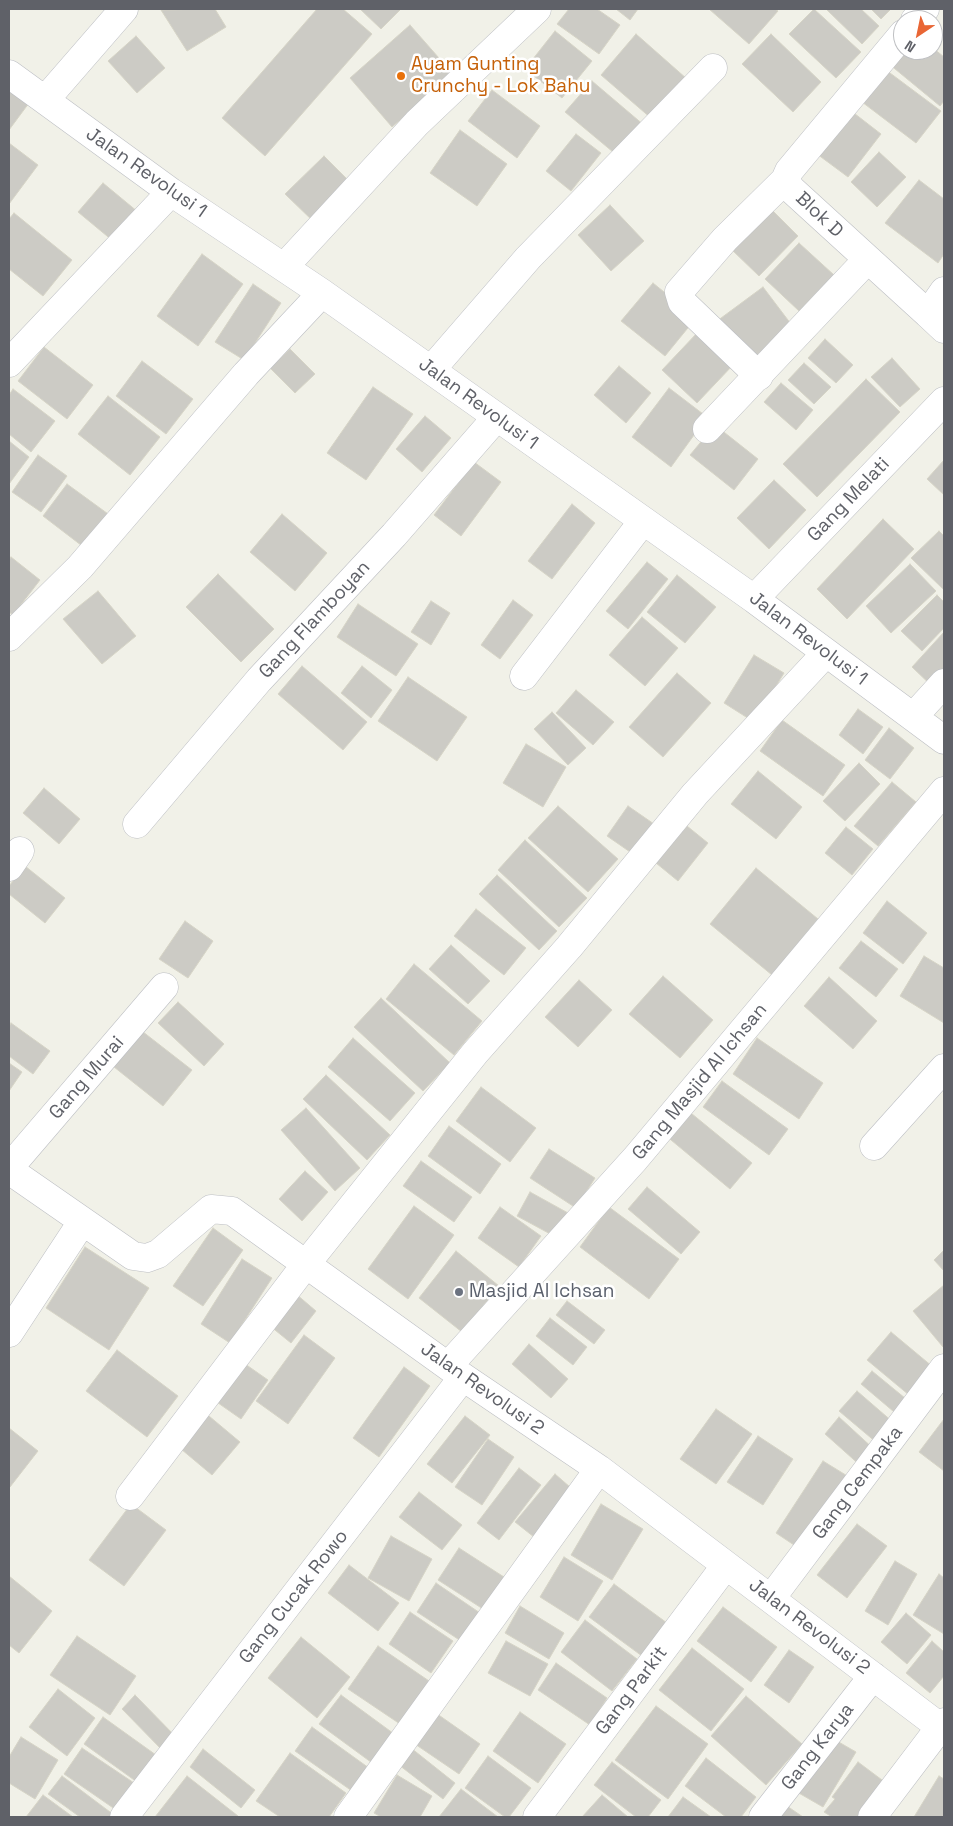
<!DOCTYPE html>
<html>
<head>
<meta charset="utf-8">
<style>
	body { margin:0 }
	#map { position:relative; width:953px; height:1826px; overflow:hidden; background:#f1f1e8; font-family:"Space Grotesk",sans-serif }
	canvas { display:block }
	.frame { position:absolute; inset:0; border:10px solid #5f6168; pointer-events:none }
	.north { position:absolute; left:893px; top:10px; width:50px; height:50px; box-sizing:border-box; background:#fff; border:1px solid #bfc0c3; border-radius:50%; rotate:214deg; font-size:14px; font-weight:700; line-height:20px; text-align:center; color:#5f6168 }
	.north::after { content:''; display:block; margin:auto; width:18px; height:22px; background:#e96635; clip-path:polygon(50% 0,100% 100%,50% 72%,0 100%) }
</style>
</head>
<body>
<div id="map">
<canvas width="953" height="1826"></canvas>
<div class="frame"></div>
<div class="north">N</div>
</div>
<script>
const g = document.querySelector('canvas').getContext('2d');
g.lineJoin = 'round';
function paint(path, color) { g.fillStyle = color; g.fill(path, 'evenodd'); }
const toPath = rows => new Path2D(rows.map(r => 'M' + r).join(''));
function trace(path, color, width, dash) { g.strokeStyle = color; g.lineWidth = width; g.lineCap = dash ? 'butt' : 'round'; g.setLineDash(dash || []); g.stroke(path); }
function write(font, color, halo, rows, align = 'center') {
  g.font = font + ' "Space Grotesk",sans-serif'; g.lineWidth = 5; g.setLineDash([]); g.textBaseline = 'middle'; g.strokeStyle = halo; g.fillStyle = color; for (const [text, x, y, turn = 0] of rows) {
    g.save(); g.translate(x, y); g.rotate((+turn || 0) * Math.PI / 180); g.textAlign = isNaN(turn) ? turn : align; if (halo) g.strokeText(text, 0, 0); g.fillText(text, 0, 0); g.restore();
  }
}
const building = toPath([
	[215,9,226,27,187,51,161,10,215,9],
	[317,9,343,9,372,34,265,156,222,118,317,9],
	[360,9,401,9,381,29,360,9],
	[569,9,597,9,620,25,599,54,557,24,569,9],
	[616,9,638,9,630,20,616,9],
	[709,9,775,9,778,11,749,44,709,9],
	[814,9,861,52,836,78,789,34,814,9],
	[826,9,861,9,879,26,862,44,826,9],
	[871,9,891,9,881,19,871,9],
	[410,25,453,74,392,127,350,78,410,25],
	[555,31,592,61,562,98,525,69,555,31],
	[636,34,687,79,652,119,601,75,636,34],
	[771,34,821,82,793,112,742,64,771,34],
	[136,36,165,68,137,93,108,61,136,36],
	[933,48,944,57,944,101,940,106,889,64,903,50,933,50,933,48],
	[886,70,941,111,916,143,862,102,886,70],
	[592,81,645,126,619,157,565,112,592,81],
	[9,88,29,103,9,130,9,88],
	[492,90,540,126,517,158,468,121,492,90],
	[850,110,881,134,848,177,817,154,850,110],
	[460,130,507,164,477,206,430,173,460,130],
	[576,134,601,153,571,191,546,171,576,134],
	[9,143,38,165,9,204,9,143],
	[879,152,906,177,877,207,851,182,879,152],
	[324,156,353,185,315,223,285,194,324,156],
	[919,180,944,199,944,254,938,263,885,223,919,180],
	[103,183,138,212,113,241,78,212,103,183],
	[610,205,644,241,611,271,578,235,610,205],
	[770,208,798,236,759,276,731,249,770,208],
	[14,213,72,260,43,296,9,269,9,219,14,213],
	[799,243,834,275,799,311,765,279,799,243],
	[202,254,243,284,198,346,157,316,202,254],
	[653,283,696,318,665,356,621,321,653,283],
	[253,284,281,303,244,360,215,342,253,284],
	[763,287,794,328,747,362,717,321,763,287],
	[698,332,733,365,697,403,662,370,698,332],
	[825,339,853,365,836,383,808,358,825,339],
	[44,347,93,385,67,419,18,381,44,347],
	[290,349,315,374,295,393,270,368,290,349],
	[892,358,920,389,900,407,871,377,892,358],
	[142,361,193,399,166,434,116,396,142,361],
	[804,363,831,387,814,404,788,380,804,363],
	[619,366,651,393,626,423,594,395,619,366],
	[866,379,900,412,817,497,783,464,866,379],
	[781,383,813,410,796,430,764,402,781,383],
	[373,387,413,414,366,480,327,453,373,387],
	[669,388,707,417,671,467,632,437,669,388],
	[13,389,55,421,31,452,9,434,9,395,13,389],
	[108,396,160,437,130,475,78,434,108,396],
	[425,416,451,438,422,472,396,449,425,416],
	[715,425,758,459,734,490,690,455,715,425],
	[9,441,29,457,9,484,9,441],
	[38,455,67,476,41,512,12,492,38,455],
	[944,460,944,495,927,479,944,460],
	[474,462,501,482,461,536,434,515,474,462],
	[774,480,806,510,769,549,737,518,774,480],
	[67,484,115,519,90,552,43,516,67,484],
	[572,504,595,523,552,579,528,561,572,504],
	[282,514,327,553,295,591,250,552,282,514],
	[883,519,914,549,847,619,817,589,883,519],
	[939,531,944,536,944,590,911,558,939,531],
	[11,557,40,580,13,615,9,612,9,560,11,557],
	[647,562,668,579,628,629,606,611,647,562],
	[910,564,936,591,891,633,866,606,910,564],
	[218,574,274,629,241,662,186,607,218,574],
	[677,575,716,607,685,643,647,612,677,575],
	[98,591,136,636,102,664,63,619,98,591],
	[937,595,944,602,944,628,922,651,901,631,937,595],
	[513,600,533,615,500,659,481,645,513,600],
	[431,601,450,613,431,645,411,632,431,601],
	[358,604,418,644,396,676,337,637,358,604],
	[642,617,678,648,645,686,609,655,642,617],
	[944,632,944,679,935,689,912,667,944,632],
	[754,655,784,673,754,722,724,703,754,655],
	[302,666,367,722,343,750,278,694,302,666],
	[362,666,392,690,371,718,341,693,362,666],
	[677,673,711,703,663,757,629,727,677,673],
	[408,677,467,717,437,761,378,721,408,677],
	[576,690,614,722,593,745,556,713,576,690],
	[858,709,883,727,863,754,839,735,858,709],
	[552,712,586,748,568,765,534,729,552,712],
	[782,720,845,765,823,796,760,751,782,720],
	[889,728,914,748,890,779,865,760,889,728],
	[526,744,566,767,543,807,503,783,526,744],
	[859,763,880,784,845,821,823,801,859,763],
	[758,771,802,807,776,839,731,804,758,771],
	[892,782,916,802,878,846,854,826,892,782],
	[44,788,80,819,59,844,23,813,44,788],
	[558,806,618,859,588,892,528,838,558,806],
	[628,806,654,824,633,854,607,836,628,806],
	[687,826,708,843,678,881,656,863,687,826],
	[846,827,873,849,852,875,825,853,846,827],
	[525,840,587,898,559,927,498,870,525,840],
	[25,866,65,898,45,923,9,894,9,886,25,866],
	[756,868,818,919,772,975,710,924,756,868],
	[497,875,557,931,539,950,479,894,497,875],
	[887,901,927,933,903,964,863,933,887,901],
	[476,909,526,948,504,975,454,936,476,909],
	[185,921,213,941,188,978,159,959,185,921],
	[861,941,898,969,876,997,839,968,861,941],
	[451,945,490,981,468,1004,429,969,451,945],
	[924,956,944,968,944,1023,900,996,924,956],
	[414,964,482,1021,454,1055,386,999,414,964],
	[663,976,713,1020,680,1058,629,1014,663,976],
	[829,977,877,1021,853,1049,804,1006,829,977],
	[579,980,612,1010,578,1047,545,1017,579,980],
	[381,998,450,1063,423,1091,354,1027,381,998],
	[178,1002,224,1044,204,1066,158,1023,178,1002],
	[11,1023,50,1051,33,1074,9,1056,9,1027,11,1023],
	[138,1028,192,1070,163,1106,109,1063,138,1028],
	[353,1038,415,1093,390,1121,328,1067,353,1038],
	[757,1038,823,1083,799,1119,733,1074,757,1038],
	[9,1063,22,1072,9,1091,9,1063],
	[326,1075,390,1135,367,1160,303,1099,326,1075],
	[722,1081,788,1129,769,1155,703,1107,722,1081],
	[481,1087,536,1128,510,1162,456,1121,481,1087],
	[306,1108,360,1168,335,1191,281,1130,306,1108],
	[686,1109,752,1163,730,1189,665,1135,686,1109],
	[449,1126,501,1164,480,1194,428,1156,449,1126],
	[549,1149,595,1178,576,1208,530,1178,549,1149],
	[421,1161,472,1197,454,1222,403,1186,421,1161],
	[305,1171,328,1192,302,1221,279,1199,305,1171],
	[647,1187,700,1232,681,1254,628,1209,647,1187],
	[530,1192,568,1213,554,1236,517,1216,530,1192],
	[414,1206,454,1235,408,1299,368,1269,414,1206],
	[500,1207,541,1236,519,1267,478,1238,500,1207],
	[609,1207,679,1259,649,1299,580,1247,609,1207],
	[213,1228,243,1250,203,1306,173,1286,213,1228],
	[85,1247,149,1288,109,1350,46,1308,85,1247],
	[944,1250,944,1271,934,1260,944,1250],
	[456,1251,499,1286,462,1332,419,1298,456,1251],
	[242,1259,272,1278,230,1343,201,1324,242,1259],
	[944,1285,944,1347,943,1347,913,1311,944,1285],
	[296,1294,316,1311,291,1343,270,1326,296,1294],
	[567,1301,605,1330,594,1344,556,1315,567,1301],
	[550,1318,587,1347,573,1365,536,1336,550,1318],
	[891,1332,939,1372,915,1400,867,1360,891,1332],
	[304,1335,335,1358,288,1424,256,1401,304,1335],
	[529,1344,568,1379,551,1398,512,1364,529,1344],
	[117,1350,178,1396,147,1437,86,1391,117,1350],
	[238,1359,268,1380,241,1419,211,1398,238,1359],
	[404,1367,430,1386,379,1457,353,1438,404,1367],
	[872,1371,911,1403,900,1417,861,1384,872,1371],
	[857,1391,894,1423,877,1443,839,1411,857,1391],
	[716,1409,752,1434,716,1484,680,1459,716,1409],
	[203,1411,240,1442,212,1475,175,1444,203,1411],
	[465,1416,490,1435,452,1483,427,1464,465,1416],
	[839,1417,876,1451,862,1467,825,1434,839,1417],
	[944,1419,944,1471,919,1452,944,1419],
	[9,1428,38,1451,10,1487,9,1487,9,1428],
	[758,1436,793,1459,763,1505,727,1482,758,1436],
	[488,1439,514,1457,482,1505,455,1487,488,1439],
	[823,1461,849,1477,800,1549,776,1533,823,1461],
	[519,1468,541,1485,499,1540,477,1523,519,1468],
	[555,1474,578,1494,539,1541,515,1522,555,1474],
	[419,1492,462,1525,442,1550,399,1517,419,1492],
	[131,1504,166,1530,124,1586,89,1560,131,1504],
	[601,1504,643,1529,612,1580,571,1555,601,1504],
	[857,1524,887,1546,847,1598,817,1575,857,1524],
	[391,1536,432,1559,409,1601,368,1578,391,1536],
	[459,1548,504,1577,483,1609,438,1580,459,1548],
	[564,1557,603,1581,578,1621,540,1597,564,1557],
	[895,1561,917,1574,888,1625,865,1611,895,1561],
	[349,1565,399,1603,378,1631,328,1593,349,1565],
	[939,1574,944,1578,944,1634,913,1615,939,1574],
	[9,1576,52,1611,19,1653,9,1645,9,1576],
	[436,1583,483,1615,464,1643,417,1612,436,1583],
	[614,1584,667,1623,642,1656,589,1617,614,1584],
	[520,1606,564,1633,549,1659,505,1633,520,1606],
	[723,1607,777,1647,751,1682,697,1641,723,1607],
	[410,1612,453,1641,431,1673,389,1644,410,1612],
	[906,1613,931,1635,907,1664,881,1642,906,1613],
	[585,1620,637,1659,612,1691,561,1652,585,1620],
	[77,1636,136,1676,110,1715,50,1675,77,1636],
	[301,1637,350,1677,317,1718,268,1678,301,1637],
	[506,1641,548,1664,530,1696,488,1673,506,1641],
	[932,1641,944,1652,944,1676,930,1693,906,1673,932,1641],
	[378,1646,432,1683,403,1726,348,1689,378,1646],
	[692,1648,744,1689,711,1731,659,1690,692,1648],
	[789,1650,814,1667,789,1703,764,1685,789,1650],
	[556,1663,607,1698,590,1725,538,1690,556,1663],
	[58,1689,95,1718,67,1756,29,1727,58,1689],
	[135,1695,177,1738,163,1751,122,1709,135,1695],
	[341,1695,401,1739,379,1768,319,1724,341,1695],
	[746,1696,802,1744,766,1785,711,1736,746,1696],
	[656,1706,708,1744,668,1799,615,1760,656,1706],
	[433,1711,480,1744,459,1774,412,1742,433,1711],
	[520,1712,566,1744,538,1783,493,1751,520,1712],
	[103,1717,156,1755,137,1782,84,1744,103,1717],
	[312,1727,369,1768,352,1791,295,1751,312,1727],
	[21,1737,58,1760,35,1799,9,1783,9,1757,21,1737],
	[830,1737,856,1752,823,1807,797,1792,830,1737],
	[82,1748,140,1787,122,1814,64,1774,82,1748],
	[411,1748,455,1783,443,1799,399,1765,411,1748],
	[203,1749,255,1790,241,1808,190,1767,203,1749],
	[290,1753,346,1793,329,1817,280,1817,256,1801,290,1753],
	[488,1756,531,1788,509,1817,505,1817,465,1788,488,1756],
	[706,1758,756,1797,741,1817,726,1817,685,1786,706,1758],
	[612,1762,661,1800,648,1817,636,1817,594,1785,612,1762],
	[858,1762,886,1783,860,1817,832,1817,824,1812,835,1799,832,1797,858,1762],
	[397,1775,432,1796,420,1817,381,1817,374,1813,397,1775],
	[62,1776,114,1815,113,1817,80,1817,48,1794,62,1776],
	[187,1776,238,1816,237,1817,155,1817,187,1776],
	[939,1776,944,1779,944,1817,914,1817,939,1776],
	[461,1789,498,1817,439,1817,461,1789],
	[43,1795,73,1817,26,1817,43,1795],
	[602,1795,628,1817,582,1817,602,1795],
	[683,1797,711,1817,668,1817,683,1797],
	[784,1804,803,1817,774,1817,784,1804]
]);
const minor = toPath([
	[915,20,925,9],
	[903,34,789,171,785,180,791,189,928,314],
	[9,74,171,192,322,293,754,599,944,740],
	[45,100,124,9],
	[284,267,417,123,537,9],
	[944,291,928,314,944,329],
	[9,363,171,192],
	[431,370,528,258,713,68],
	[759,376,682,302,679,292,725,239,785,180],
	[707,429,867,260],
	[754,599,944,401],
	[9,637,80,567,246,374,322,293],
	[524,676,643,521],
	[913,717,944,683],
	[137,824,259,680,394,535,496,418],
	[9,867,20,851],
	[874,1146,944,1068],
	[9,1168,164,987],
	[9,1170,133,1256,147,1258,158,1254,211,1209,232,1211,463,1377,599,1469,944,1730],
	[9,1333,82,1222],
	[448,1366,635,1159,944,791],
	[130,1496,306,1264,475,1053,569,947,695,794,825,654],
	[772,1597,944,1368],
	[124,1817,463,1377],
	[348,1817,599,1469],
	[537,1817,726,1565],
	[763,1817,873,1676],
	[872,1817,944,1722]
]);
const markers = [
	[401,76,5,"#e8710a"],
	[459,1292,5,"#6b7280"]
];
const foodNames = [
	["Ayam Gunting",411,65],
	["Crunchy - Lok Bahu",411,87]
];
const streetNames = [
	["Jalan Revolusi 1",146,173,35],
	["Blok D",819,215,43],
	["Jalan Revolusi 1",478,404,36],
	["Gang Melati",849,500,-46],
	["Gang Flamboyan",315,620,-47],
	["Jalan Revolusi 1",808,639,37],
	["Gang Murai",87,1078,-49],
	["Gang Masjid Al Ichsan",700,1082,-50],
	["Jalan Revolusi 2",482,1389,35],
	["Gang Cempaka",858,1483,-53],
	["Gang Cucak Rowo",294,1597,-52],
	["Jalan Revolusi 2",809,1627,37],
	["Gang Parkit",632,1691,-53],
	["Gang Karya",818,1747,-52]
];
const worshipNames = [
	["Masjid Al Ichsan",469,1292]
];
paint(building, '#cccbc5');
trace(building, '#d6d4c6', 1);
trace(minor, '#bcbec3', 29);
trace(minor, '#fff', 28);
for (const [x, y, r, color] of markers) { const dot = new Path2D(); dot.arc(x, y, r, 0, 2 * Math.PI); g.fillStyle = color; g.fill(dot); trace(dot, '#fff', 2); }
write('19px', '#c56008', '#fff', foodNames, 'left');
write('19px', '#5f6168', '#fff', streetNames);
write('19px', '#5b616d', '#fff', worshipNames, 'left');
</script>
</body>
</html>
